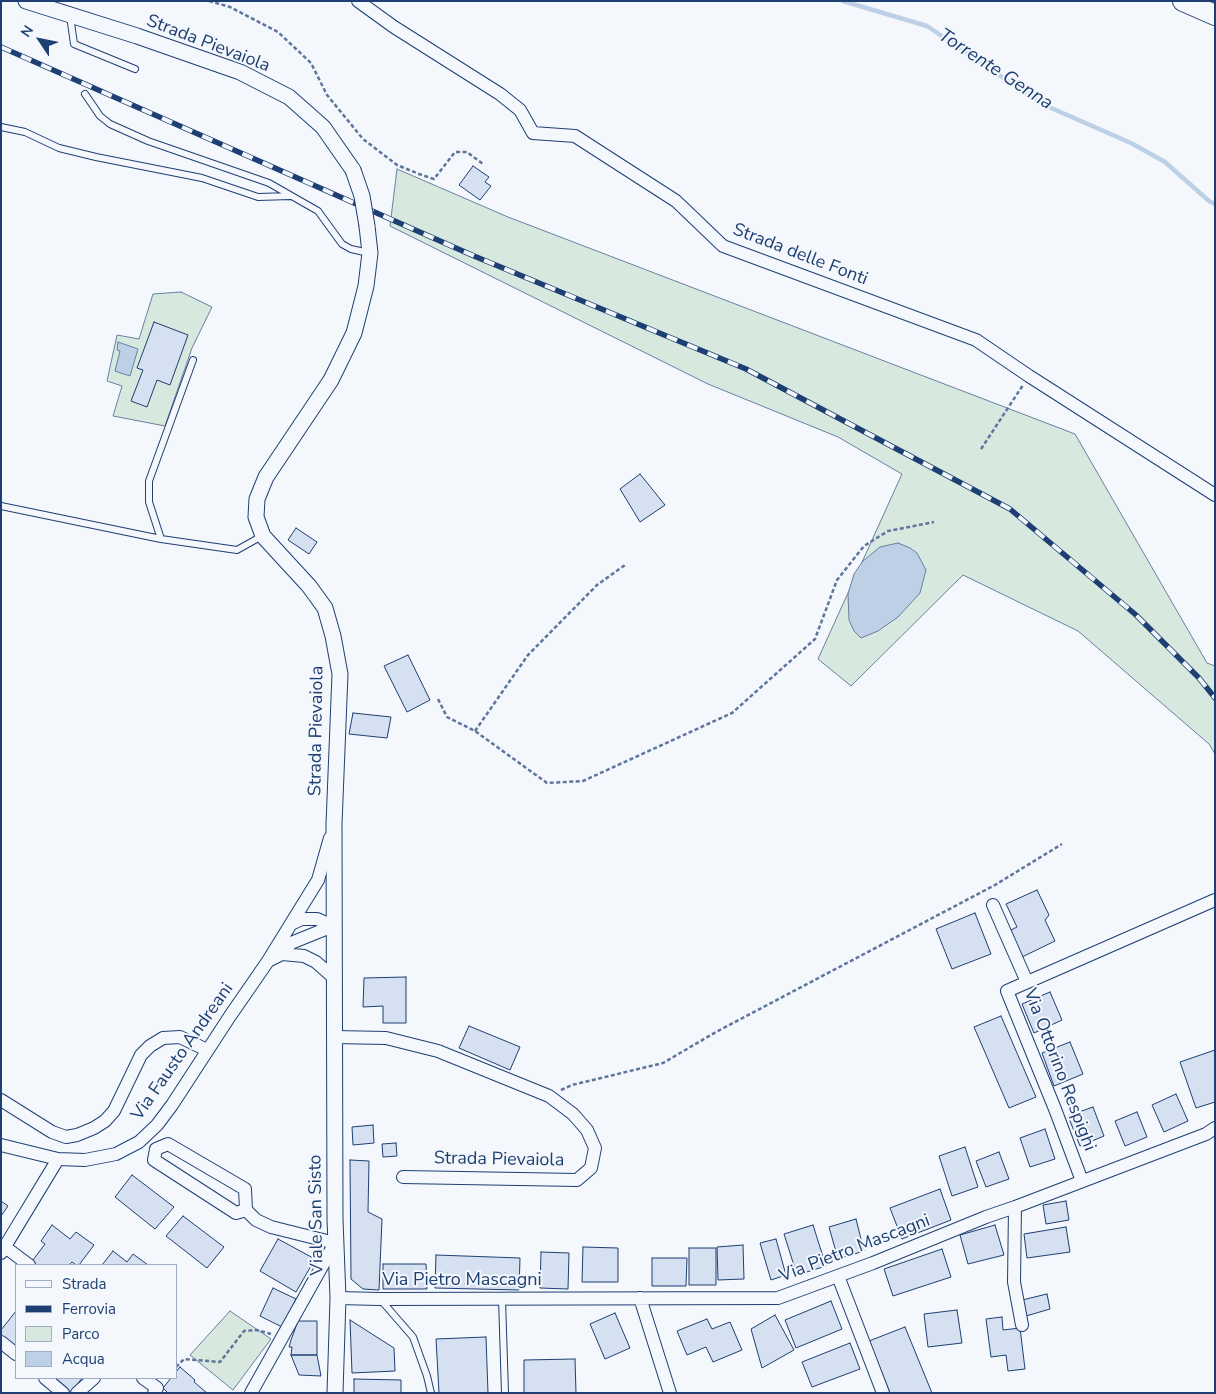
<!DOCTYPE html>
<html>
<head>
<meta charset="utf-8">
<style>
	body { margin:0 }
	#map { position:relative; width:1216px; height:1394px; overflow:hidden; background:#f4f7fb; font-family:"Nunito Sans",sans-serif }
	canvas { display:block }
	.frame { position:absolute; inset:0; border:2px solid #1d3f73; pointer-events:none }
	.legend { position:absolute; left:15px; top:1264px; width:162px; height:115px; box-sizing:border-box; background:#f4f7fb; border:1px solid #9eadc5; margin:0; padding:6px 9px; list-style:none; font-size:15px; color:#1d3f73 }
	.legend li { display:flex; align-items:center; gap:10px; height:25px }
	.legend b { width:25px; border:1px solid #9eadc5 }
	.north { position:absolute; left:15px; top:15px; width:50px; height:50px; -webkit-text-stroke:4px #f4f7fb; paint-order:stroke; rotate:304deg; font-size:14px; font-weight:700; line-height:20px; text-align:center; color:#1d3f73 }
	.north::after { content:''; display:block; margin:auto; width:18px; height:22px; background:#1d3f73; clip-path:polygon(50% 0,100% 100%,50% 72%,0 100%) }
</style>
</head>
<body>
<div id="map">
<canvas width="1216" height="1394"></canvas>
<div class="frame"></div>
<ul class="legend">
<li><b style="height:6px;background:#f4f7fb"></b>Strada</li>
<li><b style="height:6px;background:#1d3f73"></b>Ferrovia</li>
<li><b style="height:14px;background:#d7e8df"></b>Parco</li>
<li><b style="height:14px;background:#bed0e5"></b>Acqua</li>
</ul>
<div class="north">N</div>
</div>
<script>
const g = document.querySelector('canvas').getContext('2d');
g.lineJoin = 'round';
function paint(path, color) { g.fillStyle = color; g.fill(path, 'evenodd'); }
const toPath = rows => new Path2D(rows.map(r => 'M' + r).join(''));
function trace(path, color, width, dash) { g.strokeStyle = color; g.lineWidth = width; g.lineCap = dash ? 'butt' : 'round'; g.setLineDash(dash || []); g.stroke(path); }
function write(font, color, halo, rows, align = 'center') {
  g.font = font + ' "Nunito Sans",sans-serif'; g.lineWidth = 4; g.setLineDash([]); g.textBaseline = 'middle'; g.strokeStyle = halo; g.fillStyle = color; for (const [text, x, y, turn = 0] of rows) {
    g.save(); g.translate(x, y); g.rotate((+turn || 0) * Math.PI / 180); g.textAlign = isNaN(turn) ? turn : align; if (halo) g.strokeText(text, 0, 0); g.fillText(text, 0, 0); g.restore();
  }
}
const green = toPath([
	[397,169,508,217,1075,434,1207,663,1215,666,1215,754,1209,744,1078,631,963,575,851,686,818,659,902,474,838,437,708,384,390,226,397,169],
	[181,292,212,307,192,348,165,426,113,416,122,386,107,381,117,335,139,339,153,294,181,292],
	[230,1311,271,1339,233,1390,190,1355,230,1311]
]);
const water = toPath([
	[118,342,138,349,130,376,115,371,120,351,117,350,118,342],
	[898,543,910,548,917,553,926,570,920,593,898,617,878,631,861,638,854,631,849,620,848,594,854,574,863,561,880,547,898,543]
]);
const stream = toPath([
	[843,1,927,26,1042,104,1131,143,1165,162,1209,201,1215,204]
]);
const building = toPath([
	[473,166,489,177,485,182,491,186,480,200,459,185,473,166],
	[154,322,188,335,170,385,157,380,147,407,131,401,143,370,137,368,154,322],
	[640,474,665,505,640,522,620,489,640,474],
	[296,528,317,542,309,554,288,540,296,528],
	[408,655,430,700,407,712,384,666,408,655],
	[353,713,391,717,387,738,349,734,353,713],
	[1037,890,1049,915,1045,920,1055,941,1022,957,1009,931,1017,927,1006,904,1037,890],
	[975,913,991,954,952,969,936,929,975,913],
	[406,977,406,1023,383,1023,383,1006,363,1007,364,978,406,977],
	[1050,992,1062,1020,1034,1033,1022,1004,1050,992],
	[1001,1016,1036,1097,1009,1108,974,1027,1001,1016],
	[469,1026,520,1047,510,1070,459,1048,469,1026],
	[1070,1042,1083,1074,1054,1086,1042,1053,1070,1042],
	[1215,1050,1215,1102,1196,1108,1180,1062,1215,1050],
	[1176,1094,1188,1121,1164,1132,1152,1105,1176,1094],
	[1093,1107,1104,1136,1080,1146,1068,1116,1093,1107],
	[1137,1112,1147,1137,1125,1146,1115,1121,1137,1112],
	[373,1125,374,1143,353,1145,352,1127,373,1125],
	[1045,1129,1055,1159,1030,1167,1020,1138,1045,1129],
	[396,1143,397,1156,383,1157,382,1144,396,1143],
	[965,1147,978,1187,952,1196,939,1156,965,1147],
	[999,1152,1009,1179,986,1187,976,1161,999,1152],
	[350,1160,369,1161,368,1212,382,1219,379,1290,363,1289,351,1279,350,1160],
	[132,1175,174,1207,155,1229,115,1197,132,1175],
	[940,1189,951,1220,902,1239,890,1208,940,1189],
	[1,1201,8,1206,1,1216,1,1201],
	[1066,1201,1069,1220,1046,1224,1043,1205,1066,1201],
	[183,1216,224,1247,207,1268,166,1236,183,1216],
	[856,1219,864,1251,838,1259,829,1227,856,1219],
	[52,1225,70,1239,76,1232,94,1245,79,1265,76,1265,72,1262,69,1265,31,1265,30,1264,45,1244,41,1241,52,1225],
	[813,1225,826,1266,797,1275,784,1234,813,1225],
	[995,1225,1004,1255,968,1264,960,1235,995,1225],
	[1066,1227,1070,1252,1027,1258,1024,1234,1066,1227],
	[278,1239,315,1259,296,1292,260,1271,278,1239],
	[776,1239,786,1275,771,1280,760,1243,776,1239],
	[743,1245,744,1279,718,1280,717,1247,743,1245],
	[583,1247,618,1248,618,1282,582,1282,583,1247],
	[689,1248,716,1248,716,1285,689,1285,689,1248],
	[942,1249,951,1277,893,1296,884,1269,942,1249],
	[113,1251,127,1262,133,1254,148,1265,102,1265,113,1251],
	[541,1252,569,1253,568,1289,540,1288,541,1252],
	[436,1255,520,1258,519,1290,435,1288,436,1255],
	[652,1258,687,1258,686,1286,652,1286,652,1258],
	[383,1264,426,1264,427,1289,383,1289,383,1264],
	[273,1288,296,1299,282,1327,260,1316,273,1288],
	[1047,1294,1050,1309,1026,1316,1022,1300,1047,1294],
	[831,1301,842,1329,796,1348,785,1320,831,1301],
	[957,1310,962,1343,928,1347,924,1314,957,1310],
	[16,1311,16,1350,1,1338,1,1330,16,1311],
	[615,1313,630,1348,605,1359,590,1324,615,1313],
	[775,1315,794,1350,762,1368,751,1329,775,1315],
	[1002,1317,1003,1330,1020,1328,1025,1369,1008,1371,1006,1355,991,1357,986,1319,1002,1317],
	[707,1319,712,1329,730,1322,742,1350,713,1362,706,1347,687,1355,677,1331,707,1319],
	[350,1320,394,1348,395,1371,352,1373,350,1320],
	[298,1321,317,1321,317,1355,291,1355,292,1347,289,1347,291,1340,298,1321],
	[905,1327,932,1393,890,1393,869,1341,905,1327],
	[486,1337,488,1393,439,1393,436,1339,486,1337],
	[850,1343,860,1369,812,1387,802,1362,850,1343],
	[291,1355,317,1355,321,1376,299,1375,291,1355],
	[575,1359,576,1393,524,1393,524,1360,575,1359],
	[180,1367,195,1380,194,1382,207,1393,168,1393,163,1388,171,1378,176,1378,176,1372,180,1367],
	[48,1378,82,1378,71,1393,68,1393,48,1378],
	[354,1379,401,1380,401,1393,354,1393,354,1379]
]);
const path = toPath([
	[209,1,230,7,278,32,311,63,327,95,363,139,397,165,419,174,434,179,455,152,467,152,483,164],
	[981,449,1023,385],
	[438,699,447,717,475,731,547,783,583,781,732,713,815,639,837,580,864,546,888,531,934,522],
	[475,731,528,655,597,585,625,565],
	[561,1090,572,1085,663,1063,716,1032,995,885,1062,844],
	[176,1367,184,1359,220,1362,244,1331,257,1330,271,1334]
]);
const service = toPath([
	[70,16,74,44,135,69],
	[85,94,100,116,110,124,148,141,269,183,318,211,342,244,351,249,369,253],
	[1,127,25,132,59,148,96,157,202,178,258,197,291,196],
	[1,506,161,539,237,550,262,536],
	[161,539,149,502,149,481,193,360],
	[380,1299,413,1337,427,1376,431,1393],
	[502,1299,505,1393]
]);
const minor = toPath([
	[358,1,394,27,500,94,520,110,533,133,575,136,676,201,723,246,976,340,1029,376,1215,495],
	[993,905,1027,982],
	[291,924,302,919,317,919,333,926],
	[282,954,291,943,333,926],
	[268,961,282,954,304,956,316,962,333,977],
	[334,1037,386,1038,438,1051,549,1096,573,1114,587,1130,595,1148,591,1168,577,1180,403,1177],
	[1,1100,52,1132,66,1137,77,1135,94,1128,105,1121,114,1111,141,1055,150,1046,163,1038,180,1037,207,1050],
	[1,1145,58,1159,85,1160,116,1154,139,1142,157,1125,172,1105,230,1016,268,961,318,880,330,838],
	[1082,1181,1055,1109,1007,991,1215,900],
	[1015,1207,1014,1282,1022,1325],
	[246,1210,236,1213,154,1160,156,1149,168,1144,245,1189,246,1210,256,1220,271,1227,335,1243,251,1393],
	[5,1247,29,1265],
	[1,1253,58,1159],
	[838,1276,883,1393],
	[338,1298,380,1299,778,1298,873,1263,986,1217,1015,1207,1206,1134,1215,1128],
	[640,1298,670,1393],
	[1,1342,16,1354],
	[45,1378,63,1393],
	[143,1378,157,1388,154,1393],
	[77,1393,94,1378]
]);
const tertiary = toPath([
	[26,1,137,36,240,72,289,97,323,127,353,170],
	[335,1393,338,1298,335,1219,334,824,340,674,333,636,325,608,309,586,263,536,256,517,257,499,266,477,331,380,354,333,366,286,370,253,367,226]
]);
const primary = toPath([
	[1183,1,1215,15]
]);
const rail = toPath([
	[1,47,474,256,746,369,1010,509,1136,615,1199,678,1215,698]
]);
const tertiaryBridge = toPath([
	[353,170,362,196,367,226]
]);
const streetNames = [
	["Strada Pievaiola",208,44,21],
	["Strada delle Fonti",800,255,21],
	["Strada Pievaiola",317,731,-89],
	["Via Fausto Andreani",183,1052,-55],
	["Via Ottorino Respighi",1059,1070,69],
	["Strada Pievaiola",499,1160,1],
	["Viale San Sisto",317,1215,-91],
	["Via Pietro Mascagni",855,1249,-21],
	["Via Pietro Mascagni",462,1281]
];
const waterNames = [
	["Torrente Genna",995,70,33]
];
paint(green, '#d7e8df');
trace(green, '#687fa3', 1);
paint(water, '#bed0e5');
trace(water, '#687fa3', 1);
trace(stream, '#bed0e5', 4.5);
paint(building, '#d5e0f0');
trace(building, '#1d3f73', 1);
trace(service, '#1d3f73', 8);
trace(minor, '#1d3f73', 14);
trace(tertiary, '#1d3f73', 17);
trace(primary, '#1d3f73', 22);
trace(path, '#5e769c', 2.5, [4, 2.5]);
trace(service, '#f4f7fb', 6);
trace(minor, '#f4f7fb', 12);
trace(tertiary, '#f4f7fb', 15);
trace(primary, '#f4f7fb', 20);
trace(rail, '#1d3f73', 5.5);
trace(rail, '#f4f7fb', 4, [11]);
trace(tertiaryBridge, '#1d3f73', 17, []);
trace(tertiaryBridge, '#f4f7fb', 15);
write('18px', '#1d3f73', '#f4f7fb', streetNames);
write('italic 19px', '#1d3f73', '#f4f7fb', waterNames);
</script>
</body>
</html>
